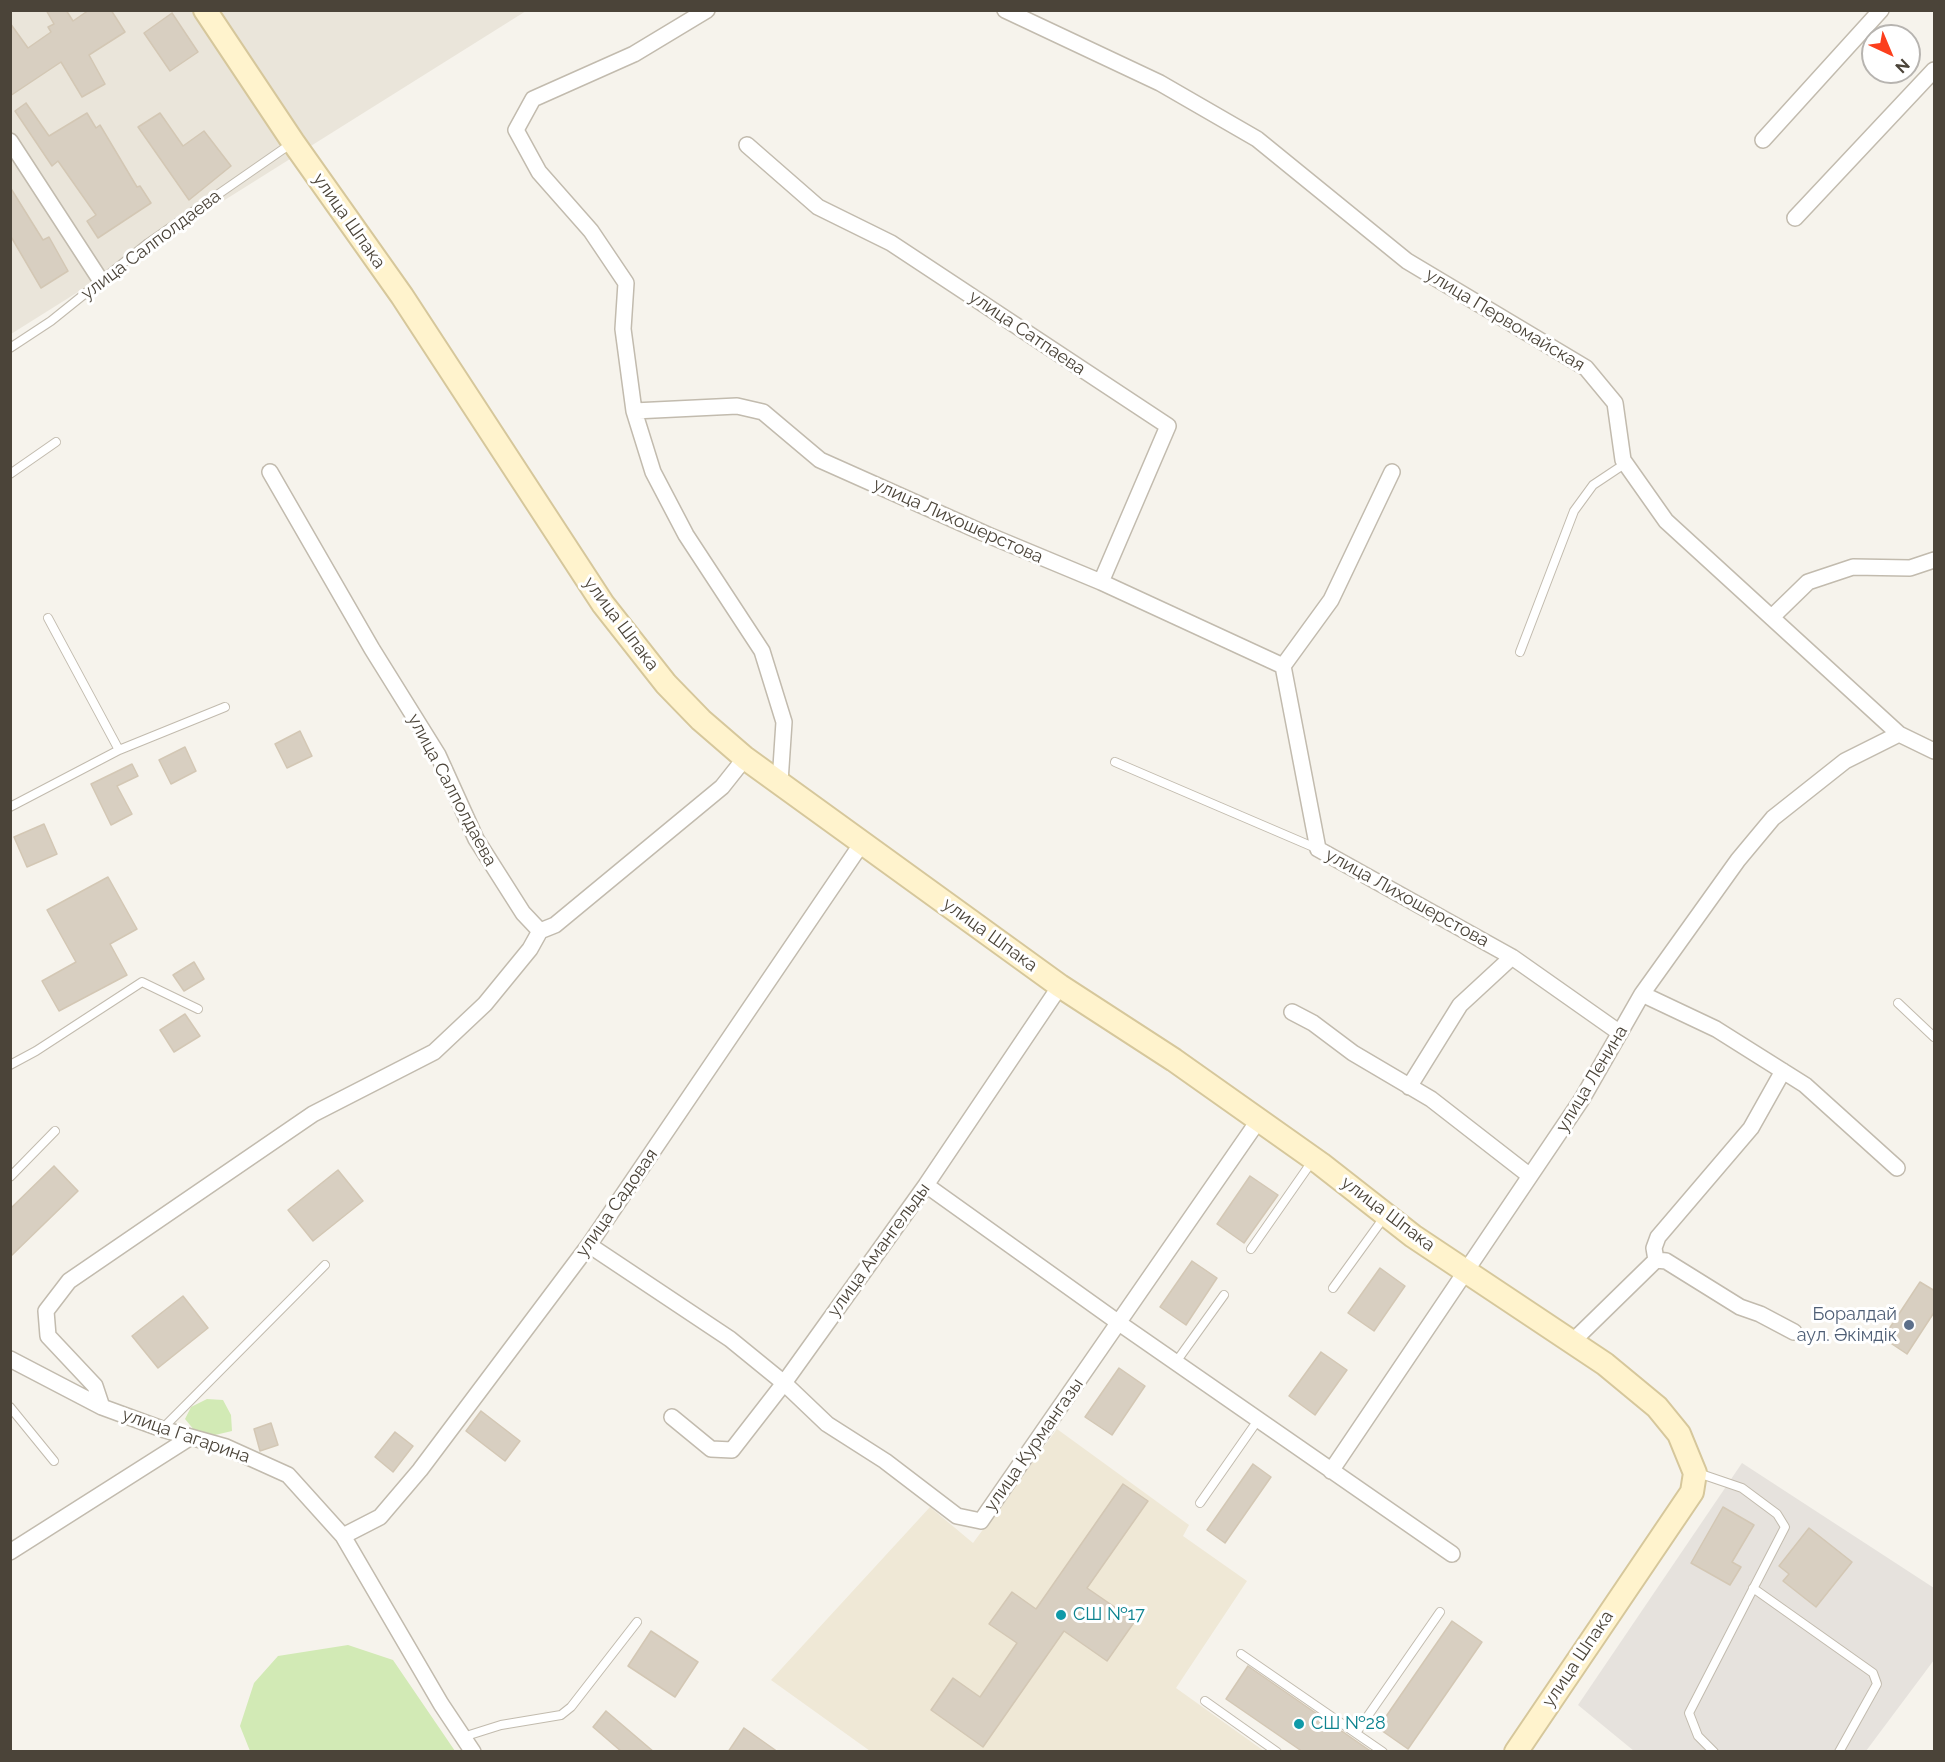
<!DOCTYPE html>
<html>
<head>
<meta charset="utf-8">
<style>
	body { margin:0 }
	#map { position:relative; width:1945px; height:1762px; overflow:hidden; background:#f6f3ec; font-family:Raleway,sans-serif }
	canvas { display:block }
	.frame { position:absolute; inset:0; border:12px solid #4b4439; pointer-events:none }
	.north { position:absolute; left:1861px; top:24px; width:60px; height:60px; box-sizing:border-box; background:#fff; border:2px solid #b7b4b0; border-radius:50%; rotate:136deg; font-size:16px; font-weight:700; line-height:24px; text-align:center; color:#4b4439 }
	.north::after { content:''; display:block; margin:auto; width:21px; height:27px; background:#fc3f1d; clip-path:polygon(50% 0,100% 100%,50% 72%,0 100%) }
</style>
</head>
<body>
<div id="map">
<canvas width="1945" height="1762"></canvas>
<div class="frame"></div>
<div class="north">N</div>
</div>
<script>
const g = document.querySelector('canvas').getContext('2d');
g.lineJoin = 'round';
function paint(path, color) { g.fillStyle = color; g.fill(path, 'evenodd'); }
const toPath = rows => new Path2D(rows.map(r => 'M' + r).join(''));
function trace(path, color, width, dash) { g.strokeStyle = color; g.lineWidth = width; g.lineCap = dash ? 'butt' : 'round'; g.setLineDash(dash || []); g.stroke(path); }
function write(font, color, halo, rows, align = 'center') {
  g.font = font + ' Raleway,sans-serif'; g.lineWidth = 6; g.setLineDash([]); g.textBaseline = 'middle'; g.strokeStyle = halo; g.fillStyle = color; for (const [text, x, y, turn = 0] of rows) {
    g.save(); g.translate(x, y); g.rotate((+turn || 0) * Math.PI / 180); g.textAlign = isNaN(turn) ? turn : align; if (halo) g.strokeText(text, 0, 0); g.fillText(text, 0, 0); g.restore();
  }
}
const residential = toPath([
	[11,11,526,11,11,334]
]);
const industrial = toPath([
	[1742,1463,1934,1588,1934,1660,1866,1751,1634,1751,1578,1705]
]);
const education = toPath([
	[1057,1429,1189,1525,1183,1536,1247,1581,1176,1688,1264,1751,870,1751,771,1680,930,1507,973,1543]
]);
const green = toPath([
	[207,1399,223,1400,231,1415,232,1431,215,1435,195,1431,185,1419,191,1407],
	[348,1645,393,1660,455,1751,250,1751,240,1726,254,1683,278,1656]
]);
const building = toPath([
	[46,10,66,10,73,21,89,10,111,10,125,32,89,55,105,84,82,97,61,62,10,96,10,23,28,48,51,32,48,27,54,24,46,10],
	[172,13,198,52,170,71,144,33,172,13],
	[26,103,49,136,87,113,96,128,100,125,137,187,140,186,151,203,98,238,87,221,96,215,58,161,52,166,15,111,26,103],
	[160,113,183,146,204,131,231,166,189,200,138,127,160,113],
	[10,187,43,240,49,237,68,271,41,288,10,235,10,187],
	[300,731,312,756,287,768,275,744,300,731],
	[185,747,196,771,171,784,159,760,185,747],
	[132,764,138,776,117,786,132,814,111,825,91,784,132,764],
	[44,824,57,854,27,867,14,837,44,824],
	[108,877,137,929,110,944,127,975,59,1011,42,981,76,962,47,910,108,877],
	[194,962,204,979,184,991,173,975,194,962],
	[185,1014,200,1036,174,1052,160,1030,185,1014],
	[54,1166,78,1191,10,1257,10,1209,54,1166],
	[338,1170,363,1201,313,1241,288,1210,338,1170],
	[1250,1176,1278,1195,1244,1243,1217,1224,1250,1176],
	[1192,1261,1217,1278,1186,1325,1160,1307,1192,1261],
	[1380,1268,1405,1286,1374,1331,1348,1313,1380,1268],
	[1920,1282,1935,1291,1935,1311,1907,1354,1883,1338,1920,1282],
	[183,1296,208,1328,158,1368,132,1336,183,1296],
	[1321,1352,1347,1370,1315,1415,1289,1396,1321,1352],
	[1119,1368,1145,1386,1112,1435,1085,1417,1119,1368],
	[481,1411,520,1441,505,1461,466,1431,481,1411],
	[271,1423,278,1445,260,1451,254,1429,271,1423],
	[395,1432,413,1446,393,1472,375,1457,395,1432],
	[1253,1464,1271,1477,1225,1543,1207,1530,1253,1464],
	[1123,1484,1148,1501,1087,1588,1135,1621,1107,1661,1064,1631,983,1747,931,1710,953,1678,980,1697,1017,1643,989,1624,1012,1592,1036,1609,1123,1484],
	[1723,1507,1754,1525,1732,1562,1741,1567,1730,1585,1691,1563,1723,1507],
	[1809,1528,1852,1562,1816,1607,1783,1581,1789,1574,1779,1566,1809,1528],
	[1452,1621,1482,1642,1408,1749,1378,1728,1452,1621],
	[651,1631,698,1662,675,1697,628,1666,651,1631],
	[1248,1666,1372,1752,1303,1752,1226,1699,1248,1666],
	[606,1711,654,1752,622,1752,593,1727,606,1711],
	[744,1728,778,1752,728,1752,744,1728]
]);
const lane = toPath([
	[10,348,51,321,148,243,292,143],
	[10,474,56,442],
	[48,618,119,750],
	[1520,652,1574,511,1593,485,1626,463],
	[1115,762,1318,849],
	[10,807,119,750,225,707],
	[1898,1003,1934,1037],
	[10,1065,36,1051,142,982,198,1009],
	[10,1177,55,1131],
	[1251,1249,1313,1160],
	[1333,1288,1385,1216],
	[1176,1362,1224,1295],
	[10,1407,54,1461],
	[162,1429,325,1265],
	[1698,1473,1742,1488,1777,1514,1785,1527,1689,1713,1698,1736,1714,1752],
	[1200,1503,1258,1420],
	[1753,1588,1873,1673,1877,1684,1839,1752],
	[1241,1654,1383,1752],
	[1205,1701,1277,1752],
	[1356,1733,1440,1612],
	[463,1737,501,1725,561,1715,571,1707,637,1622]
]);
const street = toPath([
	[707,10,634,54,533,99,516,130,539,172,591,231,626,283,623,329,634,411,653,472,686,535,762,651,784,722,780,782],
	[1005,10,1160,83,1257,139,1407,261,1586,368,1615,403,1623,460,1666,521,1899,734,1934,751],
	[1763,140,1881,10],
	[10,141,101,281],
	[747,145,818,207,891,243,1168,426,1101,582],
	[1795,218,1934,70],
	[634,411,737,406,763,412,820,460,988,535,1101,582,1283,666],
	[270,472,372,649,438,755,476,839,523,913,540,931,555,925,722,787,745,758],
	[1392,472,1331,600,1283,666,1318,849,1512,957,1620,1033],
	[1772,617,1808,582,1853,567,1910,568,1934,560],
	[1642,994,1716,1029,1805,1085,1897,1168],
	[1292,1012,1313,1023,1353,1053,1431,1099,1530,1176],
	[1409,1087,1460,1005,1512,957],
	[926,1185,1119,1323,1452,1554],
	[589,1245,730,1339,784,1383,827,1424,885,1461,957,1516,981,1521,1258,1121],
	[1656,1260,1654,1248,1658,1237,1751,1128,1783,1071],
	[1572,1342,1656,1260,1666,1261,1740,1307,1760,1314,1794,1332],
	[10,1359,102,1407,162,1429,226,1447,288,1475,343,1536,441,1704,473,1752],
	[102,1407,95,1386,48,1336,46,1311,69,1281,313,1114,434,1052,485,1004,530,949,540,931],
	[672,1417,711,1449,732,1450,784,1383,926,1185,1060,986],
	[1331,1471,1582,1099,1642,994,1738,860,1773,818,1845,761,1899,734],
	[343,1536,380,1517,420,1470,589,1245,862,843],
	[10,1552,191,1437]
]);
const secondary = toPath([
	[205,10,293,142,402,296,603,604,666,684,701,720,745,758,1060,986,1174,1060,1321,1164,1413,1236,1605,1364,1657,1407,1679,1434,1695,1473,1692,1492,1516,1752]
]);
const markers = [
	[1909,1325,6,"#5c6f8a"],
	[1061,1615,6,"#0f9aa8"],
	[1299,1724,6,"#0f9aa8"]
];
const streetNames = [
	["улица Шпака",349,221,55],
	["улица Салполдаева",151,245,-37],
	["улица Первомайская",1505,320,31],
	["улица Сатпаева",1027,333,34],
	["улица Лихошерстова",958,521,24],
	["улица Шпака",621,624,53],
	["улица Салполдаева",452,790,62],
	["улица Лихошерстова",1407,898,29],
	["улица Шпака",990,935,36],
	["улица Ленина",1592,1079,-59],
	["улица Садовая",617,1203,-55],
	["улица Шпака",1388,1214,37],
	["улица Амангельды",879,1250,-54],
	["улица Гагарина",186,1436,19],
	["улица Курмангазы",1034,1445,-55],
	["улица Шпака",1578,1659,-56]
];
const serviceNames = [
	["Боралдай",1897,1315],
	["аул. Әкімдік",1897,1336]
];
const cultureNames = [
	["СШ №17",1073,1615],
	["СШ №28",1311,1724]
];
paint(residential, '#eae5da');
paint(industrial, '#e6e2dd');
paint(education, '#efe8d6');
paint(green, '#d2eab5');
paint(building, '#d8cfc1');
trace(building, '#d3c7b4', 1.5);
trace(lane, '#c2bbae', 10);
trace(street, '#c2bbae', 18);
trace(secondary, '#d6c79b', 26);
trace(lane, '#fff', 8);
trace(street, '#fff', 15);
trace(secondary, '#fff3cd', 22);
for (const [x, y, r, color] of markers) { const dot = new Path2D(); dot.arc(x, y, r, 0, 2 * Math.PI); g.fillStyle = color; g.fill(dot); trace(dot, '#fff', 2); }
write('18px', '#4b4439', '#fff', streetNames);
write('18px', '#4e5e75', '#fff', serviceNames, 'right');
write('18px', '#0d838f', '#fff', cultureNames, 'left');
</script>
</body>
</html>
